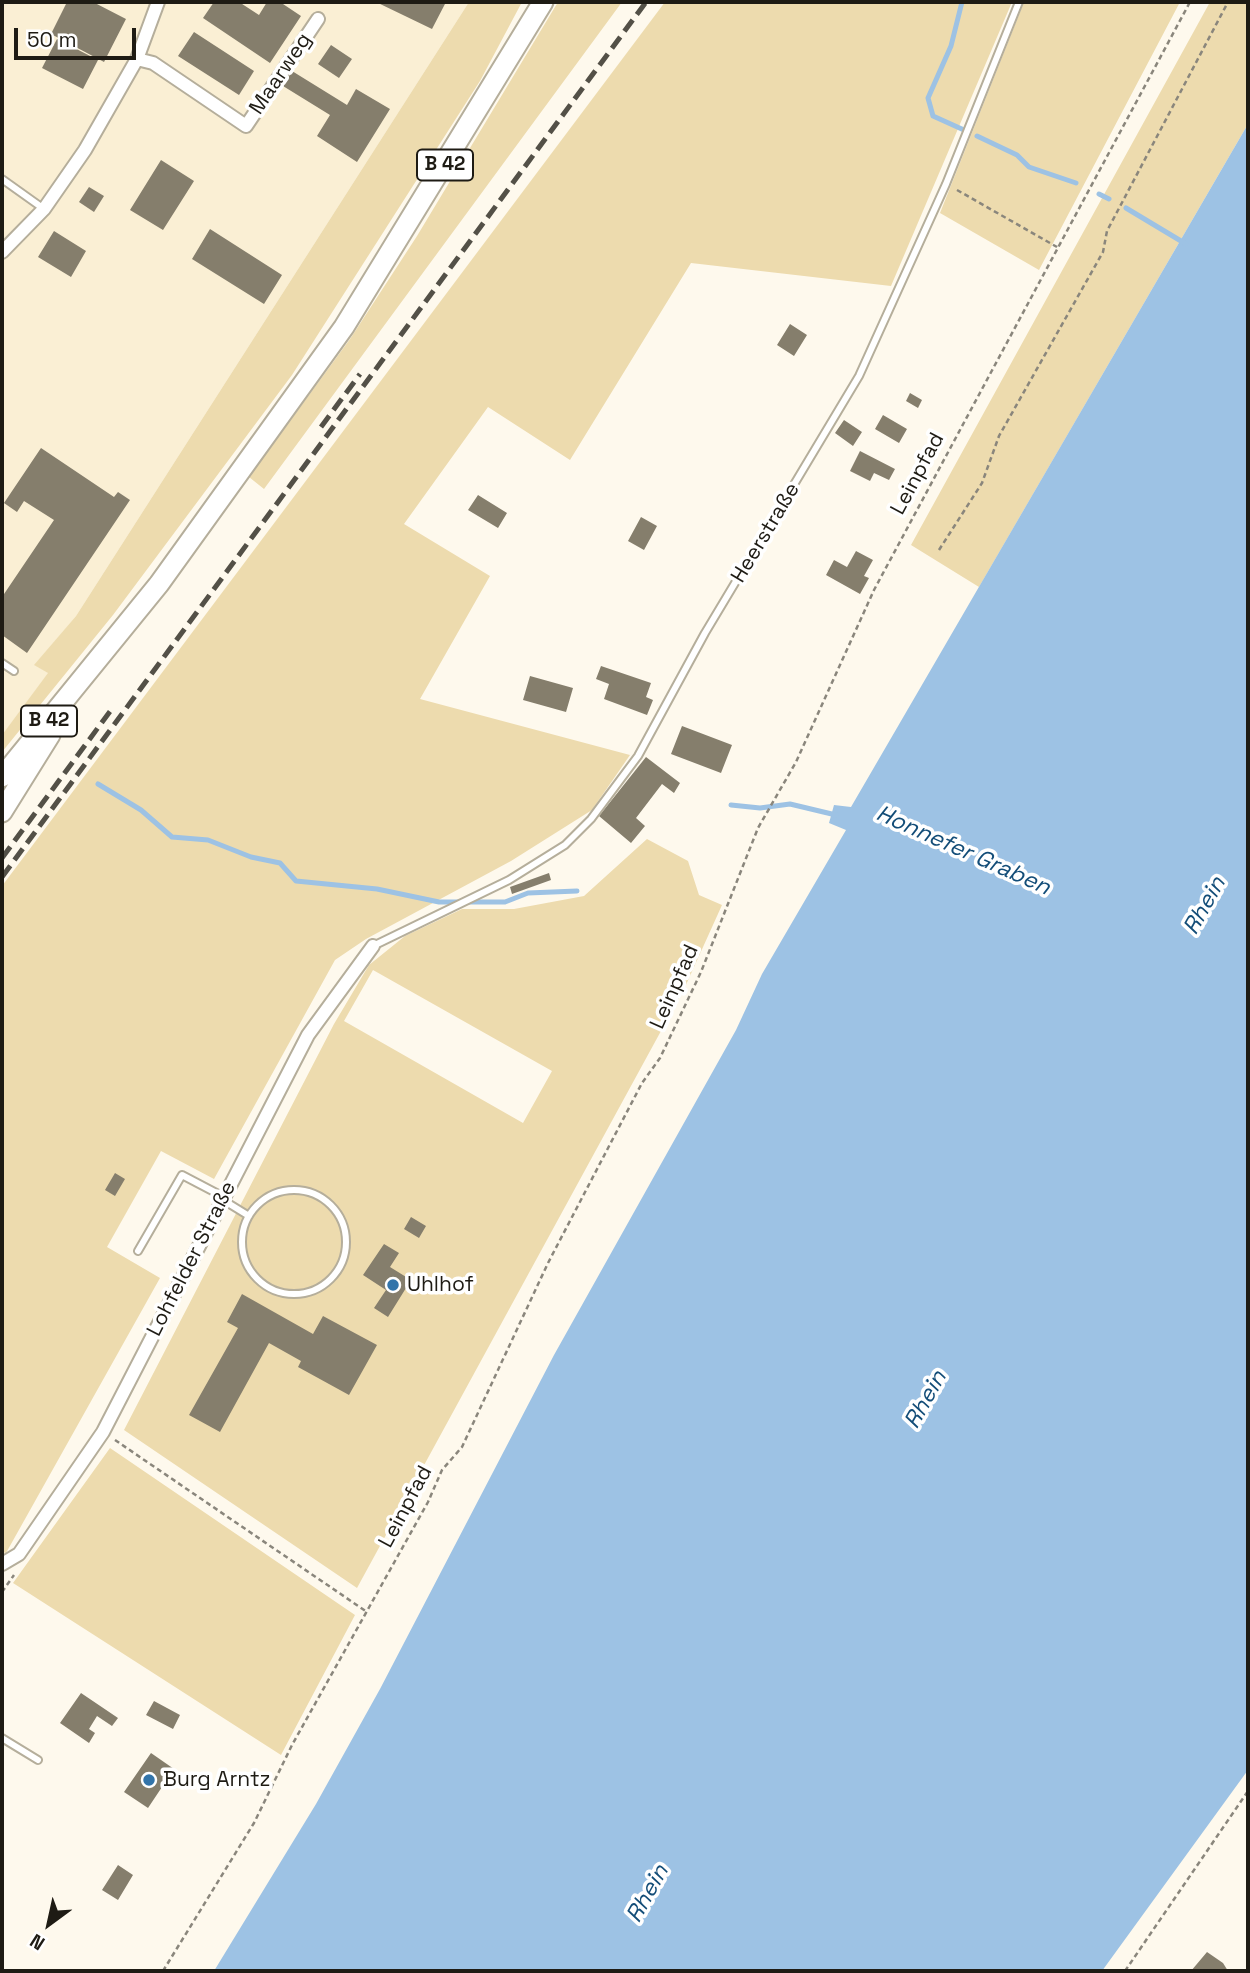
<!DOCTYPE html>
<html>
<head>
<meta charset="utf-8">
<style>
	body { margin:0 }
	#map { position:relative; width:1250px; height:1973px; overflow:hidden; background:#fef9ed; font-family:"Space Grotesk",sans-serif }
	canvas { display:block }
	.frame { position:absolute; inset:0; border:4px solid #1e1b14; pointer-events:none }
	.north { position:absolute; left:14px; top:1889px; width:70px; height:70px; -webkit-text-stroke:5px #fff; paint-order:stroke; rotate:213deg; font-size:19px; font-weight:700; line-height:28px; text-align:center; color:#1e1b14 }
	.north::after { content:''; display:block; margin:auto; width:24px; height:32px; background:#1e1b14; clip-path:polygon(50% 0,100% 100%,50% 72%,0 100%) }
	.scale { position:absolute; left:14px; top:28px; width:122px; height:32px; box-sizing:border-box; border:4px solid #1e1b14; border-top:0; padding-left:9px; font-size:21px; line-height:24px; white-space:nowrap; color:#1e1b14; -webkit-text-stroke:5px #fff; paint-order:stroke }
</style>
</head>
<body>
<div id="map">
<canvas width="1250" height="1973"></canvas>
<div class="frame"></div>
<div class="north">N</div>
<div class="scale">50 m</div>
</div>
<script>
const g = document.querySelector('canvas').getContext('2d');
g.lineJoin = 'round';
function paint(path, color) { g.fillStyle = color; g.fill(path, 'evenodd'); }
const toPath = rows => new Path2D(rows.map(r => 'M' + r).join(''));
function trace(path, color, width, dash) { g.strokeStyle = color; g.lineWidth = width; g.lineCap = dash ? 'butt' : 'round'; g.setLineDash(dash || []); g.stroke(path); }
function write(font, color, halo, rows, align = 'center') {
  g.font = font + ' "Space Grotesk",sans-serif'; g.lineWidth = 7; g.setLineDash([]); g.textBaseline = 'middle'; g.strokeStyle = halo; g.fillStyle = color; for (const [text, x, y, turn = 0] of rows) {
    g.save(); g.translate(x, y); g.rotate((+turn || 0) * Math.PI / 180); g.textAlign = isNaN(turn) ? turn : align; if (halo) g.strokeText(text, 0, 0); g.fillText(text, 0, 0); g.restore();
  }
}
const built = toPath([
	[2,2,469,2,76,616,35,665,49,673,2,735]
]);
const green = toPath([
	[469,2,522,2,480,81,292,375,113,615,2,752,2,735,48,673,34,665,76,616],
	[558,2,622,2,264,489,249,477,350,339,417,236],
	[665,2,1012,2,891,286,691,263,570,460,488,407,404,524,490,576,420,699,630,755,592,810,511,861,366,939,335,960,214,1179,161,1151,107,1247,160,1278,6,1553,2,1552,2,886],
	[1024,2,1180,2,1039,270,940,213],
	[1210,2,1248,2,1248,124,979,587,911,545],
	[647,839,688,861,699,895,722,905,685,987,357,1588,124,1430,334,1024,369,965,405,936,462,909,514,909,584,896],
	[373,970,552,1071,523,1123,344,1021],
	[110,1448,355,1615,281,1755,13,1583]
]);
const water = toPath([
	[1248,124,1248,1770,1102,1971,214,1971,316,1804,380,1689,554,1355,736,1030,762,974,846,830,829,823,834,805,851,807]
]);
const stream = toPath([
	[962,2,951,46,928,98,933,116,964,130],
	[977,136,1017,155,1029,167,1076,183],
	[1099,194,1109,199],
	[1126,208,1186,244],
	[98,784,141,810,172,837,208,840,251,857,280,863,296,881,377,889,439,902,505,902,528,893,577,891],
	[731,805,760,808,790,804,836,815]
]);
const building = toPath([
	[67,2,93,2,126,19,104,62,51,34],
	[214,2,239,2,259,15,267,2,280,2,301,16,270,63,203,18],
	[376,2,446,2,432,29],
	[194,32,254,71,239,95,178,56],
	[57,39,98,60,83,89,42,68],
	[331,45,352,59,339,78,318,64],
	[292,71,347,105,356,89,390,109,357,162,317,136,330,115,283,86],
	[161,160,194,181,163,230,130,210],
	[89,187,104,196,94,212,79,202],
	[210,229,282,275,264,304,192,259],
	[54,231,86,251,71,277,38,257],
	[790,324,807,335,794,356,777,345],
	[910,393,922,400,918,408,906,401],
	[883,415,907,429,899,443,875,429],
	[844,420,862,432,853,446,835,433],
	[41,448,114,497,118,492,130,500,27,653,2,635,2,597,54,520,24,501,17,512,4,503],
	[860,451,895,469,889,480,874,473,870,481,850,471],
	[478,495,507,513,498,528,468,510],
	[641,517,657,526,644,550,628,541],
	[856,551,873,560,864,576,869,578,860,594,826,575,834,560,847,567],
	[601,666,651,683,646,697,653,700,647,715,604,699,609,684,596,679],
	[530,676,573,688,566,712,523,700],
	[682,726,732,745,721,773,671,754],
	[646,757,680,783,674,793,662,784,636,818,645,826,631,843,599,816],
	[549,873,551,880,512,894,510,887],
	[115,1173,125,1179,115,1196,105,1190],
	[411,1217,426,1226,419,1238,404,1229],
	[384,1244,399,1253,390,1267,411,1280,388,1317,374,1308,386,1290,363,1275],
	[242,1294,313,1334,323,1316,377,1345,349,1395,298,1367,301,1361,269,1343,220,1432,189,1415,238,1328,227,1322],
	[81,1693,118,1718,112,1726,97,1716,89,1729,95,1733,89,1743,60,1723],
	[154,1701,180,1715,173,1729,146,1715],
	[151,1753,174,1769,148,1808,124,1792],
	[118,1865,133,1875,118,1900,102,1890],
	[1207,1952,1223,1963,1228,1971,1191,1971]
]);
const path = toPath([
	[957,190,1057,247],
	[939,550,982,483,999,436,1103,252,1107,231,1228,2],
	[115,1440,367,1612],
	[2,1592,14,1575],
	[163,1971,254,1823,292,1745,428,1502,442,1470,462,1447,548,1263,642,1083,660,1058,701,972,758,828,796,762,874,590,1190,2],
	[1125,1971,1248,1791]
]);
const lane = toPath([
	[2,179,44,209],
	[2,663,14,671],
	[373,946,509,880,565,845,591,819,638,756,705,633,859,376,946,184,1019,2],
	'242 1242a52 52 0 1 1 104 0a52 52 0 1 1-104 0Z',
	[223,1200,249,1216],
	[138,1251,182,1175,224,1197],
	[2,1738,38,1760]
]);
const street = toPath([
	[137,59,153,63,246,126,318,19],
	[2,252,44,209,85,150,137,59,158,2],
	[2,1564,19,1554,103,1432,308,1035,373,946]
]);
const primary = toPath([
	[2,777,159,584,344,327,543,2],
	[2,812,50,735]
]);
const rail = toPath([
	[321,427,360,374],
	[2,858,114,706],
	[2,877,646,2]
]);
const markers = [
	[393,1285,7,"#3274aa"],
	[149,1780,7,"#3274aa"]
];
const shields = [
	[445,165,56],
	[49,721,56]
];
const shieldNames = [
	["B 42",445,165],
	["B 42",49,721]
];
const streetNames = [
	["Maarweg",281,74,-56],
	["Leinpfad",918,474,-62],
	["Heerstraße",766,533,-59],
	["Leinpfad",675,987,-66],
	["Lohfelder Straße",192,1259,-63],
	["Leinpfad",406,1507,-62]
];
const poiNames = [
	["Uhlhof",407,1285],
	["Burg Arntz",163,1780]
];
const waterNames = [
	["Honnefer Graben",963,851,24],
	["Rhein",1205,906,-61],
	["Rhein",926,1400,-61],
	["Rhein",648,1894,-61]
];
paint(built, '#faefd4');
paint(green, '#eddbae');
paint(water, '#9dc2e4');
trace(stream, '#9dc2e4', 5);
paint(building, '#857e6c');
trace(lane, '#b5ae9b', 10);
trace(street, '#b5ae9b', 16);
trace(primary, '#b5ae9b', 23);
trace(path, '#8a867c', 2.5, [5, 3.5]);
trace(lane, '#fff', 6);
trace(street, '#fff', 12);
trace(primary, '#fff', 19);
trace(rail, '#535047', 5, [14, 7]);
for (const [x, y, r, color] of markers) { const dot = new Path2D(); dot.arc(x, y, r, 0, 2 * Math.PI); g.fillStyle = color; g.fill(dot); trace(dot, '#fff', 2.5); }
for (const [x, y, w] of shields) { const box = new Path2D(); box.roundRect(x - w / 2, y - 15.5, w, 31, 5); g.fillStyle = '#fff'; g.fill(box); trace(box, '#1e1b14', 2); }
write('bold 19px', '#1e1b14', null, shieldNames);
write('21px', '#1e1b14', '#fff', streetNames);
write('21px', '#1e1b14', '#fff', poiNames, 'left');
write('italic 23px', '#134d78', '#fff', waterNames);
</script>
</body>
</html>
